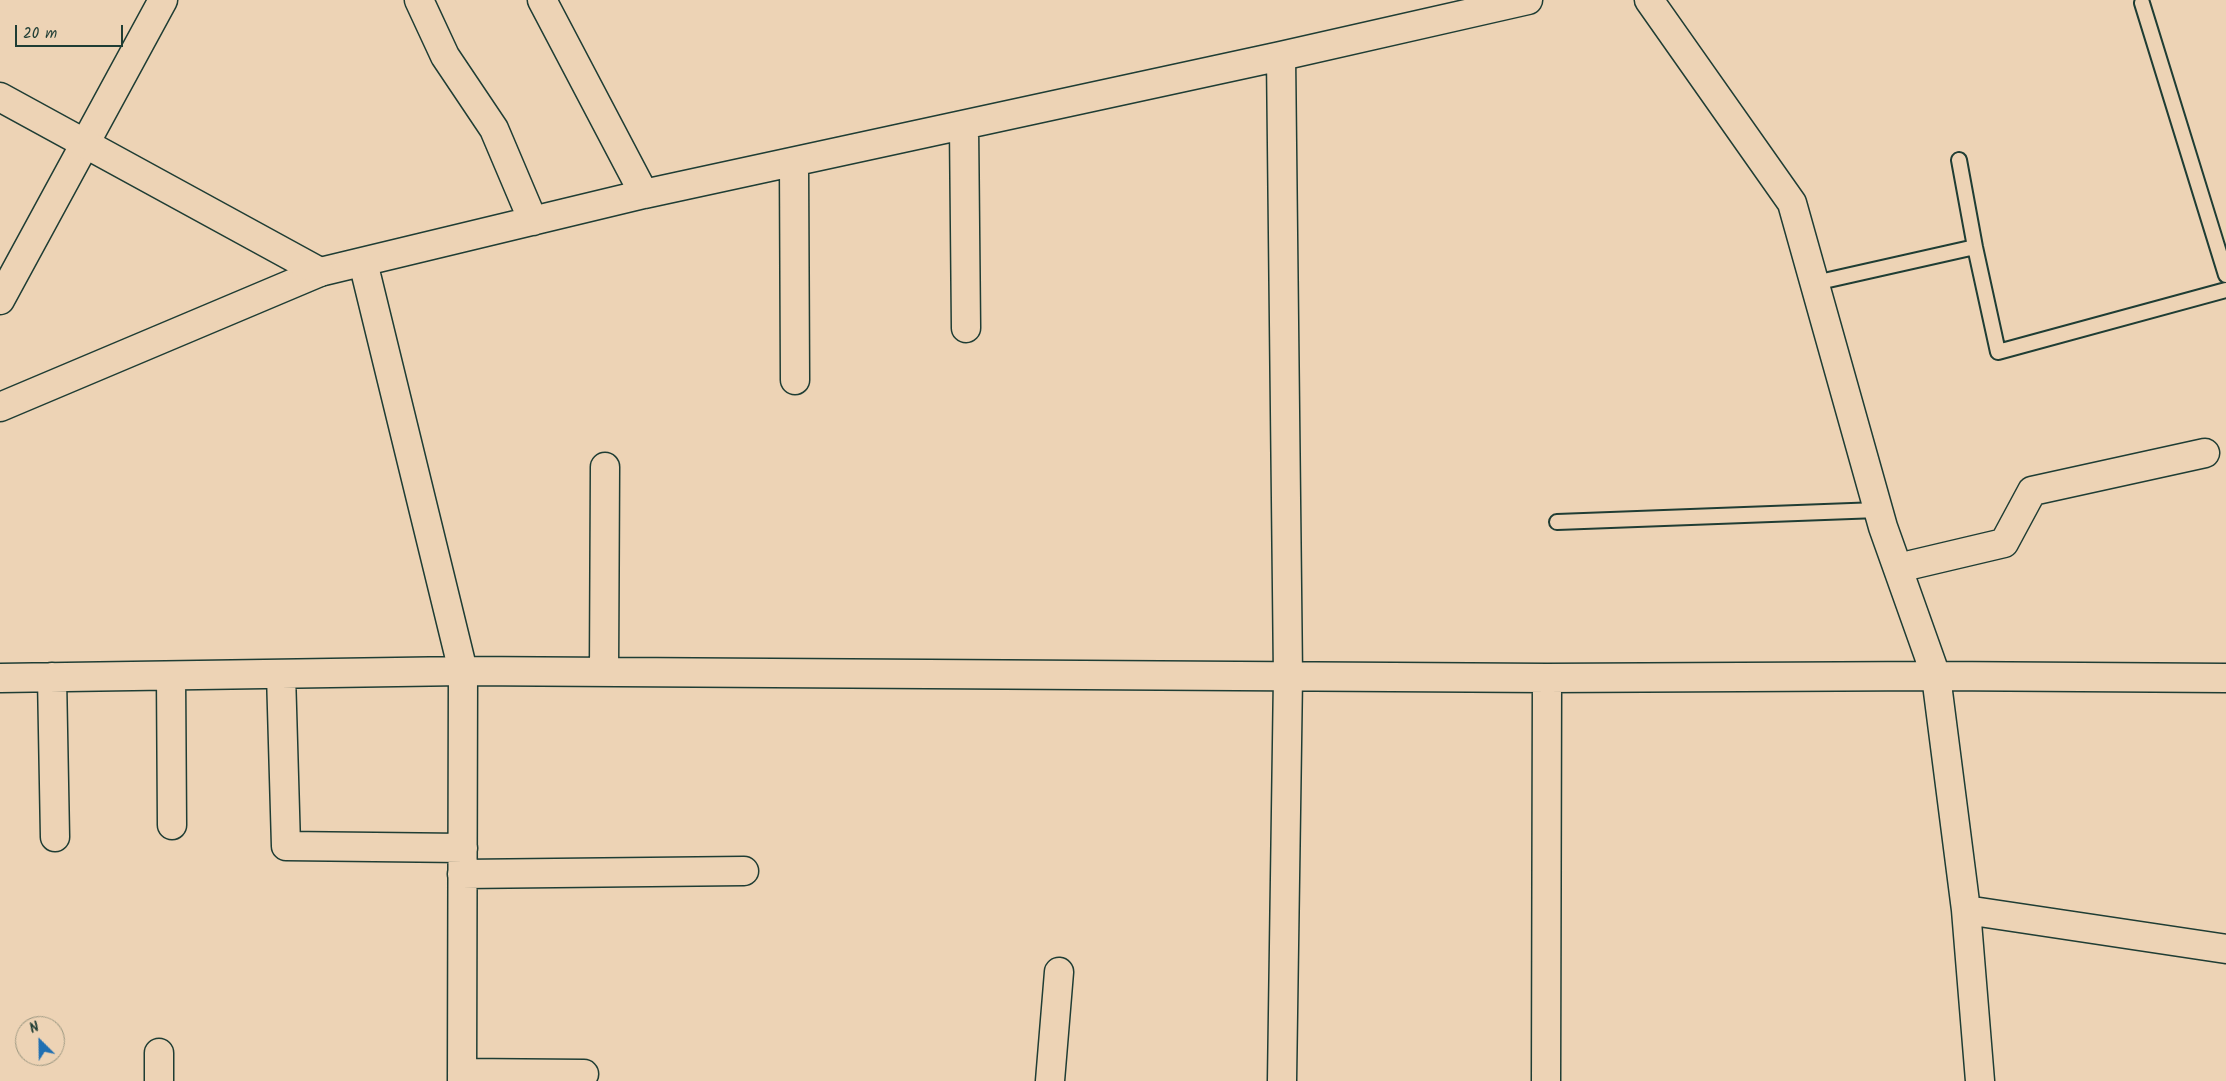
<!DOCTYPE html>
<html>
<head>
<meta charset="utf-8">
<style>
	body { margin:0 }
	#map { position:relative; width:2226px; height:1081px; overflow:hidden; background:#edd3b5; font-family:Kalam,sans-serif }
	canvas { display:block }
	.north { position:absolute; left:15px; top:1016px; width:50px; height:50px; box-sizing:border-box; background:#edd3b5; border:1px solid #9b9781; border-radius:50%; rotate:337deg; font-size:14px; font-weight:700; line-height:20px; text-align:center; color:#1f3d34 }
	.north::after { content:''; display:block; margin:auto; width:18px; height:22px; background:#1f6fb2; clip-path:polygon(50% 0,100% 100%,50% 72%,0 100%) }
	.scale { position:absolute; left:15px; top:25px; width:108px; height:22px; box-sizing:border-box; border:2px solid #1f3d34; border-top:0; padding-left:6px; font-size:15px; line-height:18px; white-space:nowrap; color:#1f3d34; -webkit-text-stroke:4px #edd3b5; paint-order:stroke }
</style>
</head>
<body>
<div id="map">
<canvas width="2226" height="1081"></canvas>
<div class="north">N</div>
<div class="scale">20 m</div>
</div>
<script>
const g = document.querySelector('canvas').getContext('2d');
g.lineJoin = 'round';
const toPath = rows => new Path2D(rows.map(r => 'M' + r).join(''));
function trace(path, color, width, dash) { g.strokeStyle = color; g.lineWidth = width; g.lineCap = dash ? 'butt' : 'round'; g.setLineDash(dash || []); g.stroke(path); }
const lane = toPath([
	[2142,3,2226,275],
	[1959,160,1975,247,1998,352,2226,290],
	[1815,283,1975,247],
	[1557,522,1878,510]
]);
const street = toPath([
	[419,0,445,56,494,129,533,221],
	[542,0,644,194],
	[1649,0,1792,203,1883,527,1936,676,1966,910,1980,1081],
	[1281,56,1288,676,1282,1081],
	[964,125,966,328],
	[794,162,795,380],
	[363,262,463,671,462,1081],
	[0,300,163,0],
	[0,407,320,272,644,194,1281,56,1528,0],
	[1898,568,2004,543,2032,491,2205,453],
	[604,672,605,467],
	[281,674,286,846,463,848],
	[171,676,172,825],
	[52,677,55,837],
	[0,678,463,671,1547,678,1936,676,2226,678],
	[462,874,744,871],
	[1966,910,2226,949],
	[159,1053,159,1081],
	[462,1073,584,1074],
	[1050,1081,1059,972],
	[1546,1081,1547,678]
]);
const secondary = toPath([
	[0,97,320,272]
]);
trace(lane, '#1f3d34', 18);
trace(street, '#1f3d34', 31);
trace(secondary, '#1f3d34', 31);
trace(lane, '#edd3b5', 14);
trace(street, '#edd3b5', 28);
trace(secondary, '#edd3b5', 28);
</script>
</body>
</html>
